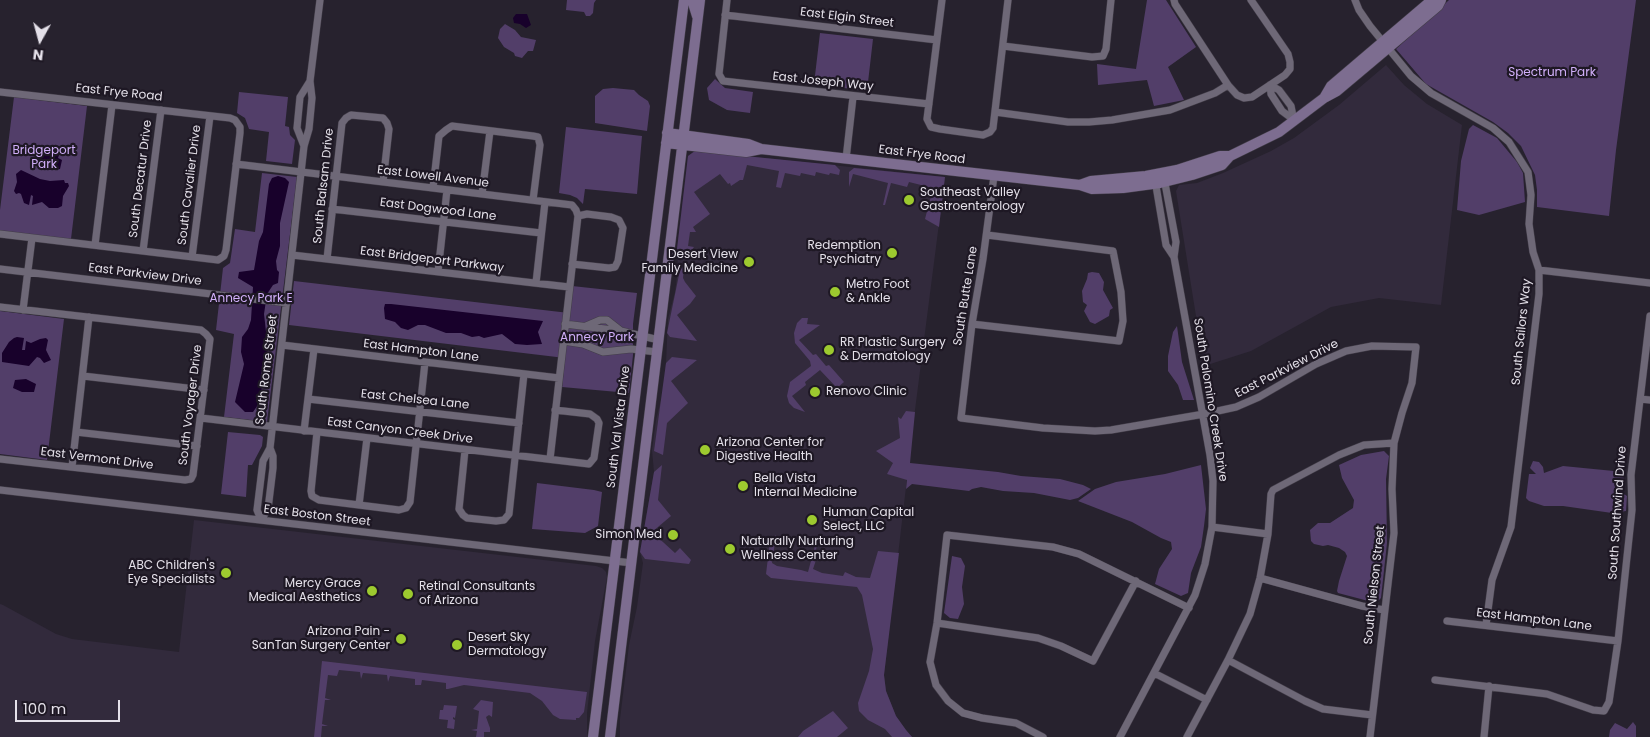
<!DOCTYPE html>
<html>
<head>
<meta charset="utf-8">
<style>
	body { margin:0 }
	#map { position:relative; width:1650px; height:737px; overflow:hidden; background:#27222e; font-family:Poppins,sans-serif }
	canvas { display:block }
	.north { position:absolute; left:15px; top:15px; width:50px; height:50px; -webkit-text-stroke:4px #1e1824; paint-order:stroke; rotate:187deg; font-size:14px; font-weight:700; line-height:20px; text-align:center; color:#e4e0e9 }
	.north::after { content:''; display:block; margin:auto; width:18px; height:22px; background:#e4e0e9; clip-path:polygon(50% 0,100% 100%,50% 72%,0 100%) }
	.scale { position:absolute; left:15px; top:700px; width:105px; height:22px; box-sizing:border-box; border:2px solid #e4e0e9; border-top:0; padding-left:6px; font-size:15px; line-height:18px; white-space:nowrap; color:#e4e0e9; -webkit-text-stroke:4px #1e1824; paint-order:stroke }
</style>
</head>
<body>
<div id="map">
<canvas width="1650" height="737"></canvas>
<div class="north">N</div>
<div class="scale">100 m</div>
</div>
<script>
const g = document.querySelector('canvas').getContext('2d');
g.lineJoin = 'round';
function paint(path, color) { g.fillStyle = color; g.fill(path, 'evenodd'); }
const toPath = rows => new Path2D(rows.map(r => 'M' + r).join(''));
function trace(path, color, width, dash) { g.strokeStyle = color; g.lineWidth = width; g.lineCap = dash ? 'butt' : 'round'; g.setLineDash(dash || []); g.stroke(path); }
function write(font, color, halo, rows, align = 'center') {
  g.font = font + ' Poppins,sans-serif'; g.lineWidth = 4.5; g.setLineDash([]); g.textBaseline = 'middle'; g.strokeStyle = halo; g.fillStyle = color; for (const [text, x, y, turn = 0] of rows) {
    g.save(); g.translate(x, y); g.rotate((+turn || 0) * Math.PI / 180); g.textAlign = isNaN(turn) ? turn : align; if (halo) g.strokeText(text, 0, 0); g.fillText(text, 0, 0); g.restore();
  }
}
const built = toPath([
	[1386,65,1404,85,1427,104,1462,125,1441,305,1379,298,1331,307,1251,351,1204,366,1176,191,1179,185,1197,183,1223,173,1271,151,1294,138,1339,105],
	[693,152,746,156,945,177,915,410,884,675,886,691,896,716,906,730,912,737,620,737,620,719,629,645,637,607,643,563,640,552,654,472,652,450,656,420,664,388,666,363,668,319,675,292,678,269,677,249,688,156],
	[194,520,596,566,602,568,606,572,607,577,595,641,587,713,587,737,0,737,0,604,3,605,56,634,72,639,179,652]
]);
const green = toPath([
	[567,0,596,0,594,3,593,13,590,16,586,16,584,12,566,10],
	[1147,0,1166,0,1196,47,1168,67,1184,100,1154,106,1147,80,1098,85,1097,64,1136,69],
	[1449,0,1636,0,1616,150,1609,216,1537,207,1537,190,1535,175,1521,146,1508,133,1493,122,1426,84,1396,49],
	[505,24,515,30,521,37,536,40,533,51,528,51,522,58,515,56,514,53,504,47,498,38,500,29],
	[820,33,873,39,867,91,814,84],
	[715,79,725,88,753,92,750,113,727,110,709,100,707,88],
	[613,88,634,90,639,95,648,101,650,106,647,131,595,123,595,96,603,89],
	[239,92,288,97,285,126,289,127,290,135,295,140,292,164,266,161,269,132,249,129,245,118,237,113],
	[14,97,87,106,71,239,0,232,0,210],
	[1473,125,1497,138,1517,162,1523,173,1525,202,1479,215,1457,210,1461,161,1469,129],
	[566,127,642,136,637,194,585,189,583,204,577,198,570,195,559,193],
	[695,151,835,165,840,170,839,175,830,173,829,175,816,172,815,176,801,173,800,176,785,173,781,188,776,187,779,171,747,165,743,180,740,180,731,186,730,183,728,184,720,174,694,192,710,214,693,227,696,232,690,232,688,246,694,247,689,254,681,253,677,249,688,156],
	[854,168,945,177,939,227,925,219,933,188,909,182,907,187,891,183,885,205,883,205,888,183,853,174,849,187,849,172],
	[262,173,297,177,267,422,224,417,234,334,216,330,223,268,230,263,235,229,255,232],
	[684,266,683,278,685,282,696,296,690,304,677,315,697,341,670,337,667,333,680,270],
	[1092,272,1099,273,1104,282,1103,290,1113,308,1110,310,1109,316,1095,324,1090,322,1084,311,1087,305,1083,302,1082,291,1087,279,1088,273],
	[294,281,569,313,572,286,637,293,633,324,633,355,629,393,562,387,565,358,289,325],
	[0,311,64,319,47,460,0,454],
	[802,318,808,318,807,324,820,325,799,340,813,355,816,354,826,366,829,365,844,382,837,388,820,370,805,382,806,385,792,396,805,412,794,408,789,403,787,396,790,382,811,366,810,361,795,343,794,333,797,323],
	[1177,326,1182,362,1194,400,1183,400,1178,385,1168,371,1168,356,1173,332],
	[672,357,697,360,671,381,688,403,667,423,663,455,654,451,666,363],
	[906,411,915,412,910,463,998,472,1021,476,1060,479,1083,485,1091,489,1078,498,1070,500,1034,493,1003,491,981,487,972,489,969,491,912,484,906,489,907,480,887,474,893,463,876,451,900,438,898,417,901,419],
	[228,432,260,435,263,437,262,446,252,465,248,465,246,497,221,494],
	[1384,451,1389,456,1386,479,1387,543,1381,598,1376,603,1338,593,1337,591,1339,581,1347,556,1345,552,1339,548,1328,545,1323,546,1314,544,1311,541,1310,530,1318,523,1330,523,1353,508,1354,500,1342,478,1339,465,1361,455],
	[1533,461,1539,462,1543,467,1544,473,1563,466,1624,472,1623,489,1624,494,1627,496,1626,511,1612,513,1563,506,1544,506,1529,501,1526,498,1529,474,1536,474,1530,468],
	[662,465,658,500,671,516,652,532,675,553,680,548,691,560,689,564,645,559,640,552,654,472],
	[1201,465,1206,509,1204,526,1201,547,1191,573,1188,593,1181,596,1155,584,1159,569,1172,549,1171,542,1161,538,1132,522,1078,501,1095,489,1116,482,1165,474],
	[537,483,594,490,602,492,598,526,585,533,532,529],
	[776,535,772,563,777,566,801,570,808,572,815,546,817,546,814,556,817,557,813,569,822,573,843,576,845,572,856,577,870,578,878,551,899,553,884,675,886,691,896,716,906,730,912,737,892,737,885,729,868,720,859,711,858,703,869,671,873,649,862,595,857,587,771,578,766,574,770,541],
	[952,556,961,558,965,566,962,587,964,604,958,619,950,618,944,613],
	[322,661,587,692,584,712,579,718,576,718,576,720,560,719,553,715,542,701,530,693,464,685,448,689,446,689,446,683,422,680,421,685,415,685,415,679,390,676,388,682,387,675,363,673,361,679,360,672,339,670,337,676,328,675,325,698,331,700,325,700,322,724,328,726,322,726,321,737,314,737],
	[481,700,493,702,492,717,489,715,486,717,490,728,490,732,484,732,484,737,476,737,477,731,471,730,477,729,479,711,473,709],
	[444,705,457,706,455,718,453,717,453,719,455,720,454,729,447,728,448,720,439,719,440,710,443,710],
	[833,711,848,728,837,737,798,737,803,731],
	[1633,722,1636,726,1636,737,1609,737,1610,730,1615,723,1627,729]
]);
const water = toPath([
	[516,14,527,14,531,25,526,28,520,24,514,23,513,18],
	[42,153,49,153,59,155,58,158,62,160,60,169,48,170,37,166,38,157,41,156],
	[21,170,40,179,50,181,64,180,65,183,68,183,69,186,63,196,62,206,58,208,49,208,42,202,32,205,33,196,31,195,29,205,24,203,21,194,19,193,16,194,14,191,17,182,16,174],
	[278,176,285,178,289,182,280,223,280,246,276,261,277,270,279,272,278,283,273,285,267,294,264,314,268,349,265,362,261,374,262,399,253,412,245,412,235,402,244,364,241,352,242,337,248,329,251,320,253,287,238,278,239,272,254,270,259,241,263,232,269,184,272,178],
	[385,304,391,304,543,321,538,332,542,344,527,345,515,344,502,334,484,338,479,336,472,337,461,333,446,333,425,325,418,325,408,330,401,328,395,322,385,319,384,308],
	[17,337,24,338,22,350,25,350,26,341,31,343,40,339,46,338,48,340,46,350,51,360,44,363,40,358,37,357,29,366,2,362,2,353,9,342,14,338],
	[26,379,36,384,34,392,22,392,13,388,15,380]
]);
const street = toPath([
	[727,0,719,74,723,81,929,104],
	[942,0,927,119,931,127,940,129,983,135,990,132,993,128,1008,0],
	[1174,0,1175,4,1228,85],
	[1355,0,1359,10,1370,26,1411,76,1431,93,1493,128,1509,142,1528,172,1531,195,1529,224,1533,252,1539,270,1539,294,1511,527,1492,580,1486,625],
	[725,15,937,40],
	[1003,46,1092,57,1103,56,1106,49,1111,0],
	[1270,85,1279,90,1291,106,1294,121],
	[1270,85,1271,94,1282,111,1294,120],
	[0,92,230,118,235,120,240,127,240,133,226,250,224,256,218,260,0,234],
	[995,112,1068,122,1089,122,1112,120,1170,110,1215,93,1228,85,1237,95,1244,98,1252,97,1285,75,1290,69,1290,62,1288,54,1251,0],
	[304,146,297,128,300,97,310,81],
	[846,159,853,97],
	[236,164,572,205,576,210,578,216,550,459],
	[994,176,983,259,972,324,961,418,1043,428,1095,431,1111,430,1204,414,1236,407,1259,397,1316,364,1346,351,1372,346,1416,347,1412,383,1402,413,1394,443,1392,489,1394,533,1370,737],
	[1155,180,1166,245,1174,257],
	[433,188,439,136,446,130,452,126,533,136,538,137,540,145,533,200],
	[482,194,490,131],
	[332,209,541,233],
	[95,245,112,105],
	[143,251,161,110],
	[292,255,569,287],
	[192,257,210,116],
	[327,259,342,123,346,118,351,115,383,118,387,123,389,129,383,182],
	[572,264,609,268,615,267,618,261,623,228,619,220,611,217,587,214,578,216],
	[0,269,287,303],
	[1539,270,1650,283],
	[438,272,447,190],
	[536,283,545,202],
	[0,307,201,330,206,334,210,339,193,475,191,479,185,480,0,459],
	[23,310,32,238],
	[565,324,621,331,659,340],
	[972,324,1119,341,1123,321,1121,292,1113,251,987,235],
	[586,326,600,320,607,320,621,331],
	[563,341,583,344,603,352,631,349,657,352],
	[282,345,559,378],
	[83,376,204,390],
	[308,399,519,423],
	[1640,399,1650,400],
	[201,418,589,464,594,458,599,423,597,419,590,414,555,410],
	[304,431,314,349],
	[76,432,197,446],
	[317,432,311,491,312,496,319,500,399,510,406,508,410,502,425,362],
	[465,450,459,509,463,515,467,518,496,521,504,520,509,514,524,374],
	[72,467,89,317],
	[0,490,632,563],
	[359,505,367,438],
	[261,520,268,509,273,468,273,456,270,448,304,146,309,129,312,98,310,81,320,0],
	[261,520,257,510,263,461,270,448],
	[1212,527,1268,534],
	[1260,578,1362,606,1384,610],
	[1447,621,1618,641],
	[937,623,1038,638,1061,646,1093,661,1136,581],
	[1228,660,1305,701,1323,709,1372,715],
	[1154,673,1207,700],
	[1435,680,1547,694,1593,710,1604,711,1609,702,1618,641,1632,510,1631,475,1650,316],
	[1043,737,1016,723,982,718,963,713,948,701,936,685,930,662,937,623,947,535,1053,547,1079,554,1189,608],
	[1120,737,1195,595,1205,564,1212,527,1213,481,1210,455,1174,257,1176,242,1164,178],
	[1187,737,1228,660,1250,614,1260,578,1268,534,1271,494,1273,490,1339,455,1364,445,1394,443],
	[1484,737,1489,686]
]);
const secondary = toPath([
	[692,0,697,16],
	[1324,98,1331,86,1432,0],
	[667,133,748,144,761,149,1080,185,1092,189,1123,188,1160,183,1192,175,1222,165,1230,156,1279,132,1324,98,1337,91,1438,6,1441,0],
	[666,143,746,152,761,149],
	[1080,185,1091,181,1146,176,1177,170,1220,156,1230,156],
	[593,737,684,0],
	[610,737,700,0]
]);
const markers = [
	[909,200,6,"#9dca2f"],
	[892,253,6,"#9dca2f"],
	[749,262,6,"#9dca2f"],
	[835,292,6,"#9dca2f"],
	[829,350,6,"#9dca2f"],
	[815,392,6,"#9dca2f"],
	[705,450,6,"#9dca2f"],
	[743,486,6,"#9dca2f"],
	[812,520,6,"#9dca2f"],
	[673,535,6,"#9dca2f"],
	[730,549,6,"#9dca2f"],
	[226,573,6,"#9dca2f"],
	[372,591,6,"#9dca2f"],
	[408,594,6,"#9dca2f"],
	[401,639,6,"#9dca2f"],
	[457,645,6,"#9dca2f"]
];
const streetNames = [
	["East Elgin Street",847,18,7],
	["East Joseph Way",823,82,6],
	["East Frye Road",119,93,6],
	["East Frye Road",922,155,7],
	["East Lowell Avenue",433,177,7],
	["South Decatur Drive",141,179,-83],
	["South Cavalier Drive",190,185,-83],
	["South Balsam Drive",324,186,-84],
	["East Dogwood Lane",438,210,7],
	["East Bridgeport Parkway",432,260,7],
	["East Parkview Drive",145,275,7],
	["South Butte Lane",966,296,-81],
	["South Sailors Way",1522,332,-84],
	["East Hampton Lane",421,351,7],
	["East Parkview Drive",1287,369,-27],
	["South Rome Street",267,370,-83],
	["East Chelsea Lane",415,400,6],
	["South Palomino Creek Drive",1210,400,81],
	["South Voyager Drive",191,405,-83],
	["South Val Vista Drive",619,427,-83],
	["East Canyon Creek Drive",400,431,7],
	["East Vermont Drive",97,459,7],
	["South Southwind Drive",1618,513,-86],
	["East Boston Street",317,516,7],
	["South Nielson Street",1375,585,-84],
	["East Hampton Lane",1534,620,7]
];
const parkNames = [
	["Spectrum Park",1552,73],
	["Bridgeport",44,151],
	["Park",44,165],
	["Annecy Park E",251,299],
	["Annecy Park",597,338]
];
const poiNames = [
	["Southeast Valley",920,193],
	["Gastroenterology",920,207],
	["Redemption",881,246,"right"],
	["Psychiatry",881,260,"right"],
	["Desert View",738,255,"right"],
	["Family Medicine",738,269,"right"],
	["Metro Foot",846,285],
	["& Ankle",846,299],
	["RR Plastic Surgery",840,343],
	["& Dermatology",840,357],
	["Renovo Clinic",826,392],
	["Arizona Center for",716,443],
	["Digestive Health",716,457],
	["Bella Vista",754,479],
	["Internal Medicine",754,493],
	["Human Capital",823,513],
	["Select, LLC",823,527],
	["Simon Med",662,535,"right"],
	["Naturally Nurturing",741,542],
	["Wellness Center",741,556],
	["ABC Children's",215,566,"right"],
	["Eye Specialists",215,580,"right"],
	["Mercy Grace",361,584,"right"],
	["Medical Aesthetics",361,598,"right"],
	["Retinal Consultants",419,587],
	["of Arizona",419,601],
	["Arizona Pain -",390,632,"right"],
	["SanTan Surgery Center",390,646,"right"],
	["Desert Sky",468,638],
	["Dermatology",468,652]
];
paint(built, '#322a3c');
paint(green, '#523e69');
paint(water, '#18012b');
trace(street, '#433e49', 8);
trace(secondary, '#433e49', 11);
trace(street, '#6e6877', 7);
trace(secondary, '#7d6d90', 10);
for (const [x, y, r, color] of markers) { const dot = new Path2D(); dot.arc(x, y, r, 0, 2 * Math.PI); g.fillStyle = color; g.fill(dot); trace(dot, '#1e1824', 2); }
write('12px', '#e4e0e9', '#1e1824', streetNames);
write('12px', '#d1aff9', '#1e1824', parkNames);
write('12px', '#e4e0e9', '#1e1824', poiNames, 'left');
</script>
</body>
</html>
